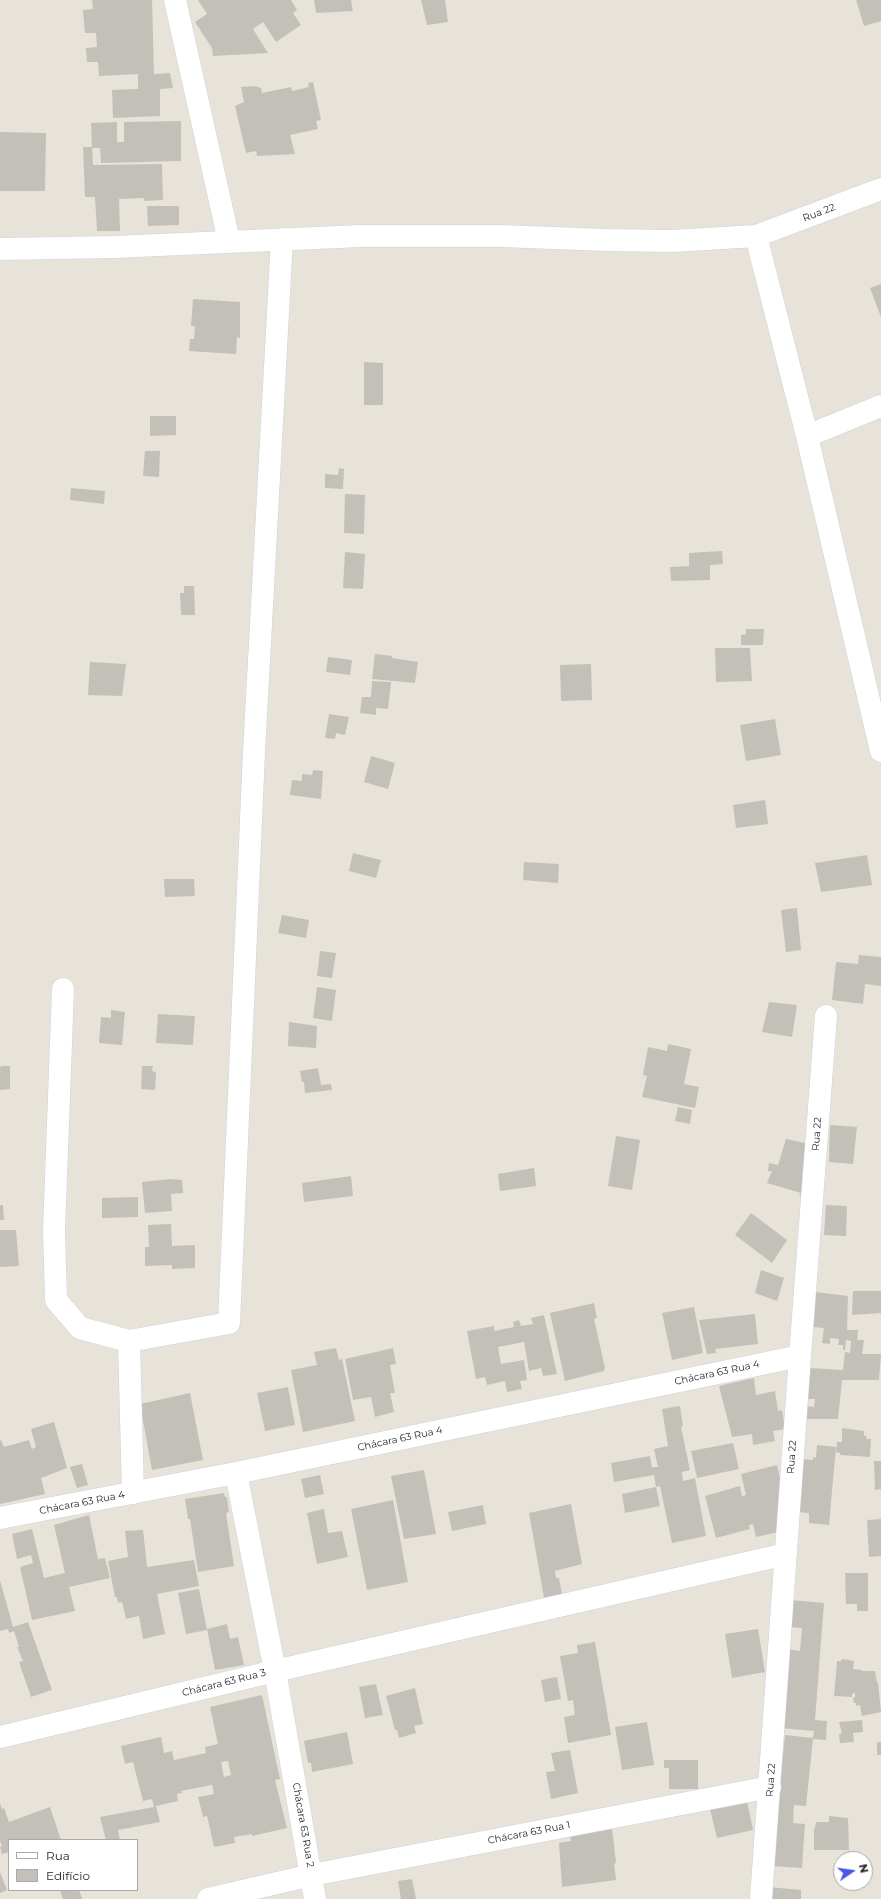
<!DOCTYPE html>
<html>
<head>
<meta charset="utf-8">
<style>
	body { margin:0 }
	#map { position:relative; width:881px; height:1899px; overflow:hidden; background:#e8e3d9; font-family:Montserrat,sans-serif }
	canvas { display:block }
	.legend { position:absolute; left:8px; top:1839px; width:130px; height:52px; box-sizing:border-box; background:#fff; border:1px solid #a9a9a9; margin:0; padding:5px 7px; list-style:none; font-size:12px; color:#272727 }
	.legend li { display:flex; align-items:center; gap:8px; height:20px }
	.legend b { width:20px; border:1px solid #a9a9a9 }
	.north { position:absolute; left:833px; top:1851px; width:40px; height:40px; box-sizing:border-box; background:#fff; border:1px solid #a9a9a9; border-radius:50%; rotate:77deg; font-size:11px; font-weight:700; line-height:16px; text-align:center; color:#272727 }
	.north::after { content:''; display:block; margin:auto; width:14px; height:18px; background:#4855e6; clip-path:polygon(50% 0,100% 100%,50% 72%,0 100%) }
</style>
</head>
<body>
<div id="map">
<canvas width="881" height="1899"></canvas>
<ul class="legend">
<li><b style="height:5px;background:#fff"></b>Rua</li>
<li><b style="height:11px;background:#c3c0b9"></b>Edifício</li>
</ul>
<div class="north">N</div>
</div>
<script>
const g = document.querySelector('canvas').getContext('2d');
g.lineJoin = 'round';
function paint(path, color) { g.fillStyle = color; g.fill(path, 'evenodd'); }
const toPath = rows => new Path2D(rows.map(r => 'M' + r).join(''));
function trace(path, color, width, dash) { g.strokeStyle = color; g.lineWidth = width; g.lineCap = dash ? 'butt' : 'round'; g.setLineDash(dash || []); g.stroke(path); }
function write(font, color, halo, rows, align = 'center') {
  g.font = font + ' Montserrat,sans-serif'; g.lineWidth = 4; g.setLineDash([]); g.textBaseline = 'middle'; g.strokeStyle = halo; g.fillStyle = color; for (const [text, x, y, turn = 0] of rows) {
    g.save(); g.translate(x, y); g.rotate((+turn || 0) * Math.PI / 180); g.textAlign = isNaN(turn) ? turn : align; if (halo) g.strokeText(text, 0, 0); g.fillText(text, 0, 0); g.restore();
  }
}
const building = toPath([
	[92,0,152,0,154,74,170,73,173,88,160,89,160,116,113,118,112,90,138,89,138,74,99,76,98,62,87,62,86,48,97,47,96,33,85,33,84,24,83,10,93,9],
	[198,0,291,0,297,10,293,13,301,25,276,42,263,22,253,29,268,53,213,56,212,48,195,22,207,14],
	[314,0,351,0,353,11,316,13],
	[421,0,445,0,448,22,427,25],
	[856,0,881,0,881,21,864,26],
	[313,82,321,120,316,121,318,129,290,135,295,154,257,156,256,151,246,153,235,106,244,102,241,87,255,86,261,88,262,93,291,87,292,91,309,87,308,83],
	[181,121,181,161,101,163,100,148,92,148,91,123,117,122,117,142,124,142,124,122],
	[0,132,46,133,45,191,0,191],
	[83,147,92,147,93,165,162,164,163,200,144,201,144,198,119,199,120,231,97,231,95,197,85,197],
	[147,206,179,206,179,225,148,226],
	[881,284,881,317,870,288],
	[193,299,240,302,240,338,237,337,236,354,189,351,190,339,194,339,195,326,191,326],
	[364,362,383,363,383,405,364,405],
	[150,416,176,416,176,435,150,436],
	[145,451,160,451,159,477,143,476],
	[339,468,344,469,343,489,325,488,325,474,338,475],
	[71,488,105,491,104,504,70,500],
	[345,494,365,495,364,534,344,533],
	[722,551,723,564,710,565,710,580,671,581,670,567,689,566,689,553],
	[345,552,365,554,363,589,343,588],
	[184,586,194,586,195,615,181,615,180,593,184,593],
	[746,629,764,629,763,645,741,645,741,635,746,634],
	[715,648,750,648,752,681,716,682],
	[375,654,392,656,392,658,418,662,415,683,372,679],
	[328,657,352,660,350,675,326,672],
	[90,662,126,664,122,696,88,695],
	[591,664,592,700,561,701,560,665],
	[372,681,391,682,388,709,376,708,376,715,360,713,362,697,371,697],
	[329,714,349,717,345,735,336,733,335,739,325,738],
	[775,719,781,755,746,761,740,725],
	[371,756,395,763,388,789,364,782],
	[313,770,323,771,321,799,290,795,292,780,302,781,302,774,312,775],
	[765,800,768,824,736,828,733,805],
	[353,853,381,860,376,878,349,871],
	[867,855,872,885,821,892,815,863],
	[524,862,559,864,558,883,523,880],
	[164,879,194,879,195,896,165,897],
	[797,908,801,950,786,952,781,910],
	[282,915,309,920,306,938,278,933],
	[320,951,336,953,332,978,317,976],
	[859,955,881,957,881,986,865,984,863,1004,832,1000,836,962,858,964],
	[317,987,336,990,332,1021,313,1018],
	[769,1002,797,1005,792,1037,762,1032],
	[111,1010,125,1012,122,1045,99,1043,101,1017,111,1018],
	[158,1014,195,1016,193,1045,156,1043],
	[289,1022,317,1026,316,1048,288,1046],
	[668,1044,691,1049,684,1084,699,1087,695,1108,642,1097,647,1076,643,1075,648,1047,667,1051],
	[2,1066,10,1066,10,1089,0,1090,0,1067],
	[142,1066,153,1066,152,1071,156,1072,155,1090,141,1089],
	[318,1068,321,1085,331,1084,332,1090,305,1093,304,1082,302,1082,300,1071],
	[678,1107,692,1110,690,1124,675,1121],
	[830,1125,857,1127,853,1164,829,1162],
	[616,1136,640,1140,632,1190,608,1186],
	[786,1139,810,1144,809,1199,799,1196,801,1193,767,1183,772,1171,768,1171,769,1163,778,1165],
	[534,1168,536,1186,500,1191,498,1174],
	[351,1176,353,1196,304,1202,302,1183],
	[170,1179,182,1180,183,1193,171,1194,172,1211,145,1213,142,1182],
	[138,1197,138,1217,102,1218,102,1198],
	[0,1205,3,1205,4,1220,0,1220],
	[826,1205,847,1206,846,1236,824,1235],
	[751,1213,787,1240,772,1263,735,1235],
	[171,1224,172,1246,195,1245,195,1268,172,1269,172,1265,145,1266,145,1247,149,1247,148,1225],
	[0,1230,16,1230,19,1266,0,1267],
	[761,1270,784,1278,777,1301,755,1293],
	[853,1291,881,1291,881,1313,852,1315],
	[816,1292,848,1296,847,1330,858,1330,857,1340,864,1340,862,1354,881,1354,879,1380,842,1380,838,1419,806,1419,807,1406,814,1407,815,1399,807,1399,810,1368,843,1370,845,1352,850,1353,851,1341,846,1340,845,1350,843,1350,843,1345,838,1345,839,1339,830,1338,830,1344,822,1343,824,1328,813,1327],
	[594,1303,597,1318,594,1319,605,1368,604,1371,565,1381,550,1313],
	[694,1307,703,1353,672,1360,662,1313],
	[755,1314,758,1344,715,1349,716,1353,707,1354,699,1320],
	[544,1315,557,1374,543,1376,541,1368,529,1371,524,1342,498,1347,501,1364,524,1360,527,1380,520,1381,522,1389,507,1392,505,1381,487,1385,485,1377,476,1379,467,1331,494,1326,494,1331,514,1327,513,1322,519,1320,521,1326,533,1324,531,1318],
	[336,1348,339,1360,342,1359,355,1421,303,1432,291,1370,317,1365,314,1352],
	[393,1348,396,1364,390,1365,395,1393,390,1393,394,1412,375,1417,371,1397,353,1400,345,1359],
	[754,1378,756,1395,775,1391,778,1411,782,1410,785,1429,773,1431,775,1441,753,1445,752,1434,732,1437,719,1386],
	[288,1387,295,1425,265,1431,257,1393],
	[190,1393,203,1460,152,1470,140,1404],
	[680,1406,683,1426,681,1427,690,1470,682,1472,683,1481,695,1478,706,1536,672,1543,660,1486,656,1487,654,1475,614,1482,611,1463,650,1456,652,1467,658,1467,654,1449,668,1446,662,1409],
	[54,1422,67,1468,41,1478,45,1494,0,1504,0,1441,1,1440,4,1447,29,1440,32,1449,36,1447,31,1429],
	[842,1428,864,1431,864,1436,867,1436,866,1439,871,1439,870,1457,840,1455,840,1453,836,1452,837,1442,842,1442],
	[733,1443,739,1469,697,1478,691,1451],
	[817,1445,836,1447,829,1525,809,1523,809,1513,797,1512,802,1459,813,1460,813,1457,816,1458],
	[874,1461,881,1461,881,1489,875,1490],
	[82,1464,88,1485,77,1488,70,1467],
	[777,1465,782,1486,783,1531,756,1537,753,1524,749,1525,750,1529,716,1538,705,1496,740,1486,742,1496,746,1495,741,1474],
	[424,1470,436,1534,404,1539,391,1476],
	[320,1475,324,1494,305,1498,301,1479],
	[656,1487,660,1506,625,1513,622,1494],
	[224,1493,225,1497,227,1497,229,1512,226,1513,234,1566,198,1572,190,1519,188,1519,185,1499],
	[393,1500,408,1582,367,1590,351,1509],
	[571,1504,582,1564,555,1571,556,1578,559,1578,563,1599,545,1603,529,1513],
	[483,1505,486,1524,452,1531,448,1512],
	[324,1509,328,1533,342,1531,348,1557,317,1564,307,1513],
	[89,1515,98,1559,105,1558,110,1578,69,1587,75,1611,32,1620,20,1567,33,1563,31,1555,17,1559,12,1534,32,1529,44,1578,65,1573,54,1525],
	[881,1519,881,1556,869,1557,867,1520],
	[143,1530,147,1567,194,1560,199,1586,157,1594,165,1634,143,1639,139,1616,126,1619,122,1602,118,1603,117,1597,115,1597,108,1561,128,1557,125,1531],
	[845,1573,868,1573,868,1611,857,1611,857,1604,846,1604],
	[0,1580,13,1627,28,1622,52,1690,31,1697,19,1662,23,1661,17,1647,19,1647,14,1631,9,1633,8,1629,0,1631],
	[199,1589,207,1630,186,1634,178,1593],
	[791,1600,824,1603,815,1720,827,1721,826,1740,813,1739,806,1806,794,1805,793,1823,805,1824,802,1868,772,1866,785,1735,813,1738,814,1731,780,1728,787,1649,800,1651,802,1628,789,1627],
	[227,1624,230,1639,238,1637,244,1665,215,1670,207,1629],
	[758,1629,765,1672,732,1678,725,1634],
	[595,1642,611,1735,568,1743,564,1717,575,1715,573,1700,568,1701,560,1656,578,1653,577,1645],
	[842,1659,854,1661,853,1669,862,1670,862,1671,875,1671,877,1683,878,1683,881,1712,862,1716,860,1705,856,1706,856,1703,854,1703,853,1698,855,1697,855,1693,852,1694,852,1697,834,1696,837,1661,841,1661],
	[557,1677,561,1699,545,1702,541,1680],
	[376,1684,383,1715,365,1718,359,1687],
	[415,1688,423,1724,414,1726,416,1733,399,1738,397,1730,395,1730,386,1696],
	[262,1695,280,1779,275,1780,287,1828,252,1836,252,1834,234,1837,235,1843,214,1847,207,1816,203,1817,198,1797,214,1794,212,1785,181,1791,182,1793,177,1794,178,1801,156,1806,160,1822,118,1830,120,1840,106,1840,100,1817,154,1807,152,1799,143,1801,133,1762,125,1764,121,1746,161,1737,164,1753,172,1751,174,1760,206,1753,205,1747,218,1744,210,1707],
	[228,1761,231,1775,224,1777,221,1762],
	[862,1720,863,1732,853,1733,854,1742,840,1743,839,1734,842,1733,839,1722],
	[647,1722,654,1765,622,1770,615,1727],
	[347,1732,353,1764,312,1772,311,1763,308,1763,304,1741],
	[877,1742,881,1742,881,1755,877,1755],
	[570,1750,578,1793,551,1799,546,1772,555,1771,551,1753],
	[664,1760,698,1760,698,1789,669,1789,669,1768,664,1768],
	[747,1801,753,1830,717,1838,710,1809],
	[0,1803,2,1809,4,1808,9,1822,50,1807,61,1840,9,1840,9,1852,2,1854,0,1847,2,1846,0,1841],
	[829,1816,848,1818,849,1850,814,1850,814,1828,815,1828,816,1822,829,1822],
	[612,1828,616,1863,614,1864,616,1880,562,1887,559,1843,571,1841,570,1834],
	[0,1872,7,1890,0,1893],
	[412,1879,416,1899,401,1899,398,1881],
	[769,1887,801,1890,801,1899,768,1899],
	[60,1890,79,1890,82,1899,63,1899]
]);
const street = toPath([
	[175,0,229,241],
	[756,236,807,436],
	[0,249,114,247,361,236,501,236,606,240,672,241,756,236,881,189],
	[881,406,807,436,881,751],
	[63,989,54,1231,56,1300,80,1328,129,1341,229,1323,254,752,282,239],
	[129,1341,133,1493],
	[236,1473,275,1671,315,1899],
	[0,1518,236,1473,800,1356],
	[0,1737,275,1671,786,1554],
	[208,1899,312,1875,770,1787],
	[761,1899,800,1356,826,1016]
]);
const streetNames = [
	["Rua 22",819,213,-21],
	["Rua 22",817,1134,-86],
	["Chácara 63 Rua 4",717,1373,-12],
	["Chácara 63 Rua 4",400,1439,-12],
	["Rua 22",792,1457,-86],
	["Chácara 63 Rua 4",82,1503,-11],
	["Chácara 63 Rua 3",224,1683,-14],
	["Rua 22",771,1780,-86],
	["Chácara 63 Rua 2",303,1825,80],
	["Chácara 63 Rua 1",529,1833,-11]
];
paint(building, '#c3c0b9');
trace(street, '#cfd0de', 23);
trace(street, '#fff', 22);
write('10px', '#272727', '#fff', streetNames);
</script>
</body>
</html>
